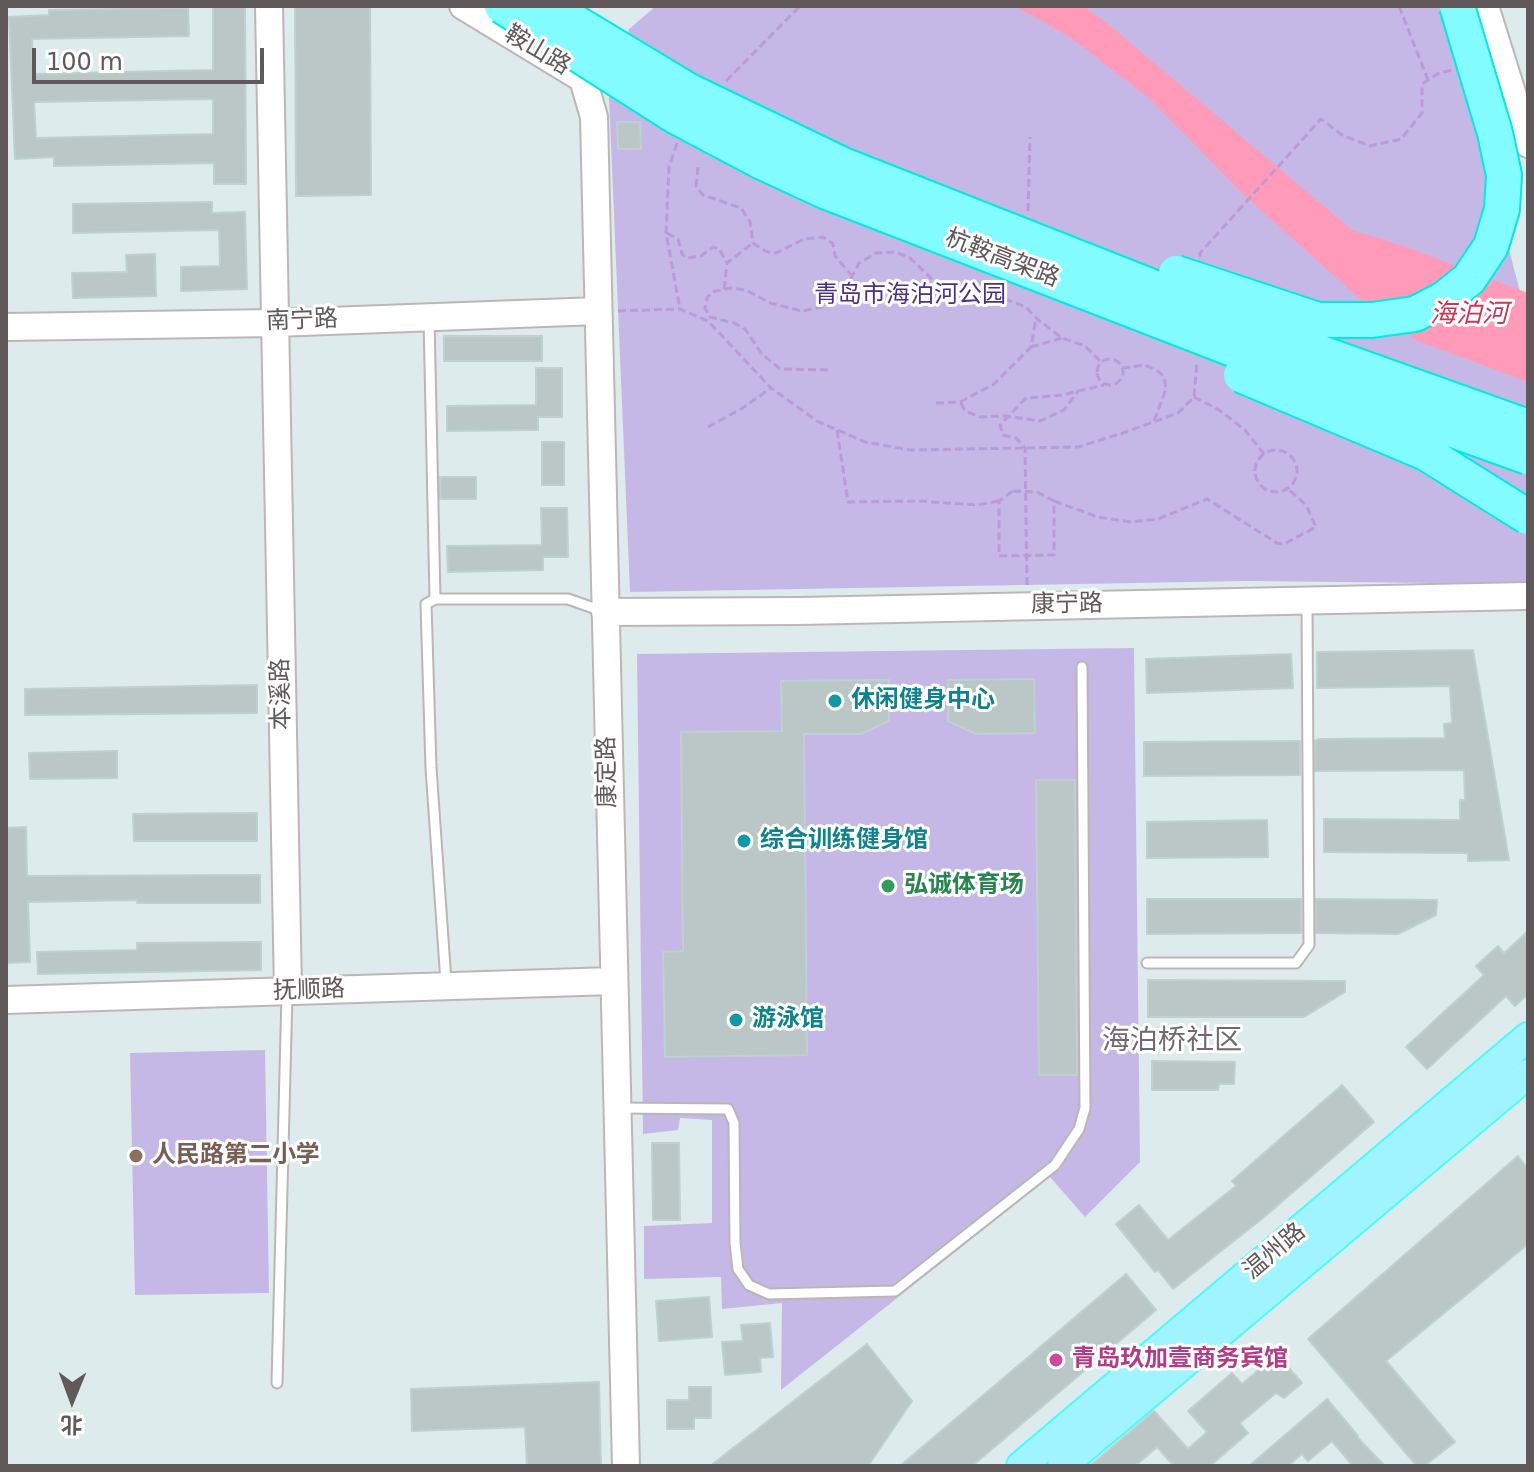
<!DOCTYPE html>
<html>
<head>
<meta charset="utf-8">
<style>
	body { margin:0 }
	#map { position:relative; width:1534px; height:1472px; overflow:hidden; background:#deebec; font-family:"DejaVu Sans","Noto Sans SC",sans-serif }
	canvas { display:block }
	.frame { position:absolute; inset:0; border:8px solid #615859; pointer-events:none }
	.north { position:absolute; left:32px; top:1360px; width:80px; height:80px; -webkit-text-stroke:6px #fff; paint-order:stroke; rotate:181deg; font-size:22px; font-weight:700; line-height:32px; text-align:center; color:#615859 }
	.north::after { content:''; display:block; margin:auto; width:28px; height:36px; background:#615859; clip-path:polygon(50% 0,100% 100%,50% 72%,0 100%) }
	.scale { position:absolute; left:32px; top:48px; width:232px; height:36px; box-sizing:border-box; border:4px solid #615859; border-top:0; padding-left:10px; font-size:24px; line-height:28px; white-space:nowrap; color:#615859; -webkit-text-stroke:6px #fff; paint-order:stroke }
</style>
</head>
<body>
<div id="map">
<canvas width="1534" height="1472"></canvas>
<div class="frame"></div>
<div class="north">北</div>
<div class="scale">100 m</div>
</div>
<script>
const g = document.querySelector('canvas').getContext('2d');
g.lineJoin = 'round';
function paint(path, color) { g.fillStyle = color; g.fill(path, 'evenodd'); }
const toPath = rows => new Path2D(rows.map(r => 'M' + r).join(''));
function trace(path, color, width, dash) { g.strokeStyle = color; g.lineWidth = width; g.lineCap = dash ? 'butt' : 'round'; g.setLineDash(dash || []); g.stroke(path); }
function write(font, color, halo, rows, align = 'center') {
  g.font = font + ' "DejaVu Sans","Noto Sans SC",sans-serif'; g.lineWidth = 6; g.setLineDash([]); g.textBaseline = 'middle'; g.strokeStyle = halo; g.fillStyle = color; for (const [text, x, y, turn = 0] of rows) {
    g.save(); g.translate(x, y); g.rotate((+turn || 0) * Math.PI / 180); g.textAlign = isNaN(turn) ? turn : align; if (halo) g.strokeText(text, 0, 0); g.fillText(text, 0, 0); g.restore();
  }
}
const green = toPath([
	[656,6,1445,6,1528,322,1528,584,1247,581,630,592,609,97,629,29],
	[1134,648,1140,1162,1085,1217,1050,1177,781,1390,782,1303,722,1309,721,1277,644,1279,644,1226,712,1223,712,1120,680,1118,678,1130,643,1134,637,654],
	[265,1050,269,1293,135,1295,130,1053]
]);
const water = toPath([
	[1015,6,1083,6,1108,24,1352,230,1401,245,1528,293,1528,382,1418,341,1361,300,1244,195,1149,98,1071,38]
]);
const building = toPath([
	[213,6,245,6,246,184,214,184,214,163,54,166,54,157,15,159,9,17,49,15,49,10,188,8,189,36,32,39,33,74,213,70,213,6],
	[213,99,213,134,36,138,34,102,213,99],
	[295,6,370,6,371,195,296,196,295,6],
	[617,122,640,122,641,149,618,149,617,122],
	[212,202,212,213,245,212,247,289,181,291,181,267,220,266,219,230,73,233,73,204,212,202],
	[155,254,156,296,73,298,72,273,127,272,126,255,155,254],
	[444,336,542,336,542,361,444,361,444,336],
	[536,368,562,368,562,417,538,417,538,430,447,431,447,406,536,405,536,368],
	[542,442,564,442,564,485,542,485,542,442],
	[440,477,476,477,476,499,440,499,440,477],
	[541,508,567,508,568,557,543,557,543,570,448,572,447,546,542,545,541,508],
	[1473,650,1509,860,1468,861,1468,853,1324,852,1324,819,1460,820,1460,800,1465,800,1464,770,1315,771,1315,741,1319,739,1445,738,1444,724,1452,723,1450,686,1317,688,1317,652,1473,650],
	[1291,654,1293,688,1147,693,1146,659,1291,654],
	[1034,679,1035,733,976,734,948,721,948,680,1034,679],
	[889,680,889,721,861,734,804,734,807,1055,665,1057,663,952,683,951,681,732,782,731,781,681,889,680],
	[257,685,257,713,25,715,25,689,257,685],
	[1300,741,1300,775,1144,776,1144,742,1300,741],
	[117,751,117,778,30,779,29,753,117,751],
	[1036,780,1075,780,1077,1075,1039,1075,1036,780],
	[257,813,257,841,134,841,133,814,257,813],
	[1267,820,1268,857,1147,858,1147,822,1267,820],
	[26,827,27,876,260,875,260,903,137,903,137,900,28,902,30,962,6,963,6,828,26,827],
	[1147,899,1301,899,1301,933,1147,934,1147,899],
	[1316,899,1437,900,1436,915,1398,934,1316,933,1316,899],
	[1528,931,1528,994,1515,1006,1506,996,1427,1069,1406,1047,1484,975,1476,966,1498,946,1504,953,1528,931],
	[261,942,261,970,38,974,37,952,137,950,137,943,261,942],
	[1148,980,1345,981,1345,992,1304,1017,1148,1017,1148,980],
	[1152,1061,1235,1062,1234,1084,1219,1084,1218,1090,1152,1090,1152,1061],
	[1342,1085,1374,1122,1263,1218,1173,1289,1158,1270,1155,1272,1116,1224,1139,1205,1168,1240,1236,1186,1232,1181,1342,1085],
	[652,1143,679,1143,680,1220,653,1220,652,1143],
	[1518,1156,1528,1169,1528,1244,1386,1361,1455,1442,1424,1466,1417,1466,1308,1339,1518,1156],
	[1126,1274,1156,1310,972,1466,900,1466,1126,1274],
	[709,1297,712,1337,659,1341,656,1301,709,1297],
	[770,1323,773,1357,760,1358,761,1372,725,1375,722,1342,743,1341,741,1325,770,1323],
	[867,1344,912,1401,868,1466,710,1466,867,1344],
	[1277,1354,1302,1383,1284,1398,1276,1393,1240,1423,1248,1433,1210,1466,1174,1466,1157,1447,1135,1466,1090,1466,1154,1411,1188,1449,1207,1432,1188,1411,1232,1373,1242,1384,1277,1354],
	[599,1382,601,1466,527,1466,525,1427,412,1431,411,1389,599,1382],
	[689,1387,711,1387,711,1418,694,1418,694,1429,667,1429,667,1400,689,1400,689,1387],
	[1327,1399,1358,1436,1357,1437,1385,1466,1353,1466,1332,1441,1308,1461,1302,1454,1288,1466,1249,1466,1327,1399]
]);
const path = toPath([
	[1399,6,1428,80],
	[726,81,800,6],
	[677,143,669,167,666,233,680,309],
	[698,167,696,186,703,195,741,208,750,222,753,243,765,251,776,253,804,239,823,237,833,244,835,256,851,275],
	[1028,211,1030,137],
	[667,233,678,239,682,254,686,258,701,256,713,247,719,249,727,263],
	[1200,257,1200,253,1321,119,1342,135,1370,146,1401,139,1422,113,1422,84,1439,73,1452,70],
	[724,289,727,263,753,243],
	[618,311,680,309,708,321,771,388,817,421,865,442,910,450,1078,447,1120,434,1178,413,1194,397,1197,361],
	[1031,347,1062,338],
	'1097 372a13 13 0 1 1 26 0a13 13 0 1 1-26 0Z',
	[1122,368,1145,365,1159,372,1164,377,1166,389,1154,421],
	[828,370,780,369,762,354,745,329,734,323,710,317,705,308,707,298,712,292,730,288,746,290,770,303,802,311,826,306,844,292,859,263,876,253,895,252,909,257,934,281,965,295,1005,299,1026,307,1036,318,1062,338,1085,346,1101,362],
	[1194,397,1219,410,1245,430,1264,454],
	[936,403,960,402,994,384,1031,347,1036,318],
	[961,403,965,411,980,417,1006,416,1040,421,1064,410,1078,391],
	[708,427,741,409,771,388],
	[837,430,848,502,918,501,977,505,999,501],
	'1255 471a21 21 0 1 1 42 0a21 21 0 1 1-42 0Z',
	[1013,491,1037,492,1054,501,1054,555,999,556,999,501,1013,491],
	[1054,501,1098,517,1131,522,1158,519,1207,499,1277,543,1284,544,1316,527,1306,505,1288,489],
	[1027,585,1025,448,1016,438,1003,435,1000,425,1026,398,1062,395,1104,385]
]);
const lane = toPath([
	[429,318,435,599,568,599,602,611],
	[435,599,426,604,431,768,446,982],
	[1147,963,1296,963,1309,945,1307,604],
	[619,1108,728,1109,734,1123,735,1243,738,1269,749,1285,769,1294,895,1291,1055,1165,1079,1129,1085,1108,1082,667],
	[277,1383,287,994]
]);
const secondary = toPath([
	[269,6,288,991],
	[463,6,583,79],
	[1485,6,1528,144],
	[567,47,583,79,594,117,626,1466],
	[6,327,275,323,598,311],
	[605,612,799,611,1528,596],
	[6,1000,613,981]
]);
const primary = toPath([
	[1021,1466,1528,1037],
	[1062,1466,1528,1074]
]);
const highwayBridge = toPath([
	[502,6,675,116,760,161,827,192,1297,374,1528,457],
	[548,6,689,91,843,165,1307,348,1528,427],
	[1176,273,1318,320,1372,320,1415,314,1444,299,1469,279,1491,246,1502,209,1504,175,1495,133,1457,6],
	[1241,375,1426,453,1528,517]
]);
const markers = [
	[835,701,8,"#0f9aa8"],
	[744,841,8,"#0f9aa8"],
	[888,886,8,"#2e9e5b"],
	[736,1020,8,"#0f9aa8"],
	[136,1156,8,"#8d6e63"],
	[1056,1360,8,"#d1479c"]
];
const streetNames = [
	["鞍山路",537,51,31],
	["杭鞍高架路",1002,259,21],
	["南宁路",302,321,-2],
	["康宁路",1067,605,-1],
	["本溪路",282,694,-91],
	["康定路",608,772,-91],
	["抚顺路",309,991,-2],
	["温州路",1275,1252,-40]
];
const parkNames = [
	["青岛市海泊河公园",910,296]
];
const cultureNames = [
	["休闲健身中心",851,701],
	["综合训练健身馆",760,841],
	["游泳馆",752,1020]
];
const leisureNames = [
	["弘诚体育场",904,886]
];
const educationNames = [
	["人民路第二小学",152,1156]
];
const hotelNames = [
	["青岛玖加壹商务宾馆",1072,1360]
];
const waterNames = [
	["海泊河",1469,315]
];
const quarterNames = [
	["海泊桥社区",1172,1042]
];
paint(green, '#c5b8e6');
paint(water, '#ff9bb8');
paint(building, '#bbc7c6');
trace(building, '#bcd1d0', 2);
trace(lane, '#bdb5b5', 13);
trace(secondary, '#bfb5b6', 30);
trace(primary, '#49fbfb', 32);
trace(path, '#bc9ad9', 3, [8, 4]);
trace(lane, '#fff', 9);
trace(secondary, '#fff', 26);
trace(primary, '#a0f4ff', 28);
trace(highwayBridge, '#00eae3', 38, []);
trace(highwayBridge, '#82fcff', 34);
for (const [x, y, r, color] of markers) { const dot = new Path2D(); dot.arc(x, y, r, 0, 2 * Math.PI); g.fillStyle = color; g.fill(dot); trace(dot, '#fff', 3); }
write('24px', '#615859', '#fff', streetNames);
write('24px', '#4c2f89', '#fff', parkNames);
write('bold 24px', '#0d838f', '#fff', cultureNames, 'left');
write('bold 24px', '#27864d', '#fff', leisureNames, 'left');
write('bold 24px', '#785e54', '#fff', educationNames, 'left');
write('bold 24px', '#b23c85', '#fff', hotelNames, 'left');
write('italic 26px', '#ca3755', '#fff', waterNames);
write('28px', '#73686b', '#fff', quarterNames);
</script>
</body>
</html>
